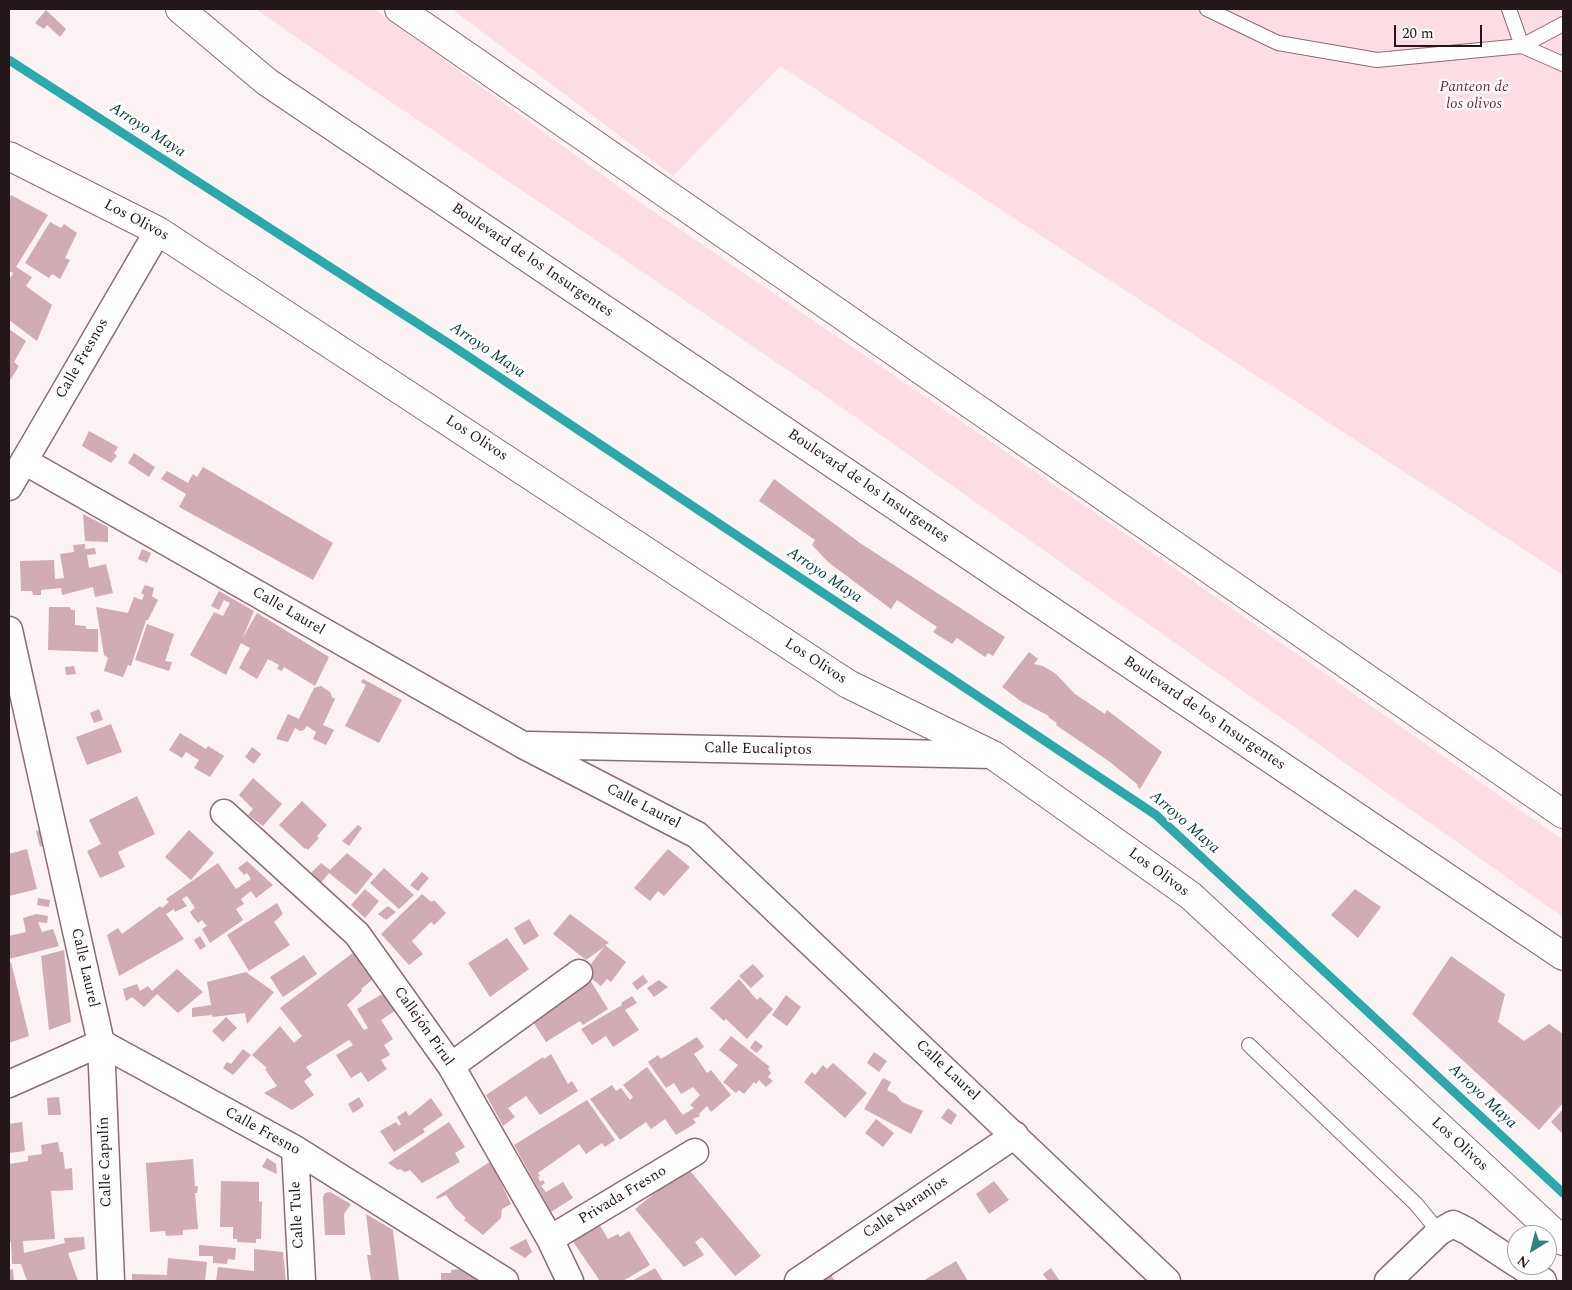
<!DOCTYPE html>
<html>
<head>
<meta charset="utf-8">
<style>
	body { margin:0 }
	#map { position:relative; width:1572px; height:1290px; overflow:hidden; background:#faf2f3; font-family:Spectral,serif }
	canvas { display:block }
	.frame { position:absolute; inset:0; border:10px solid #24171a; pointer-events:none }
	.north { position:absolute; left:1507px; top:1225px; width:50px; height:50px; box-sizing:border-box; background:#fff; border:1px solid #a7a2a3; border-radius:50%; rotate:216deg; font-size:14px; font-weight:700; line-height:20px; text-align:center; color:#24171a }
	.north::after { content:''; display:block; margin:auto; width:18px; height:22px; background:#377f80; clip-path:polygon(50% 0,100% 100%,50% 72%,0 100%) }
	.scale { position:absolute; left:1394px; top:25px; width:88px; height:22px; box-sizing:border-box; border:2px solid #24171a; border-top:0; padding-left:6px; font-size:15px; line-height:18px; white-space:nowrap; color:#24171a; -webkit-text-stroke:4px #fff; paint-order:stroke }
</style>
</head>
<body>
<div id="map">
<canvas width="1572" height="1290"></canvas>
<div class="frame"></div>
<div class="north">N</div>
<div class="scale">20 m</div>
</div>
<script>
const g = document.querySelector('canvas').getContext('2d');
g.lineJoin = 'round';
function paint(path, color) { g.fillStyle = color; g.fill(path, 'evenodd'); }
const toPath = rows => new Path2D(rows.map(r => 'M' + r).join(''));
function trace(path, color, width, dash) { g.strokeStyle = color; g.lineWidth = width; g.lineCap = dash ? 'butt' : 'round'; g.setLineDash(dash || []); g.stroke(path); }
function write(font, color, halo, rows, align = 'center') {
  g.font = font + ' Spectral,serif'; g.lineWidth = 5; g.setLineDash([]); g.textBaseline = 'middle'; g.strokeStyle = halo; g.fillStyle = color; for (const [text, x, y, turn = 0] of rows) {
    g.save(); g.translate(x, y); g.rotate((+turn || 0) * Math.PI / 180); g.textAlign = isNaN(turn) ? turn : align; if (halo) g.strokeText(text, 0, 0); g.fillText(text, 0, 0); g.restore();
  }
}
const green = toPath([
	[256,9,374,9,637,200,1098,515,1563,840,1563,917,807,383,329,60],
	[452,9,1563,9,1563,575,780,66,673,176]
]);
const stream = toPath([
	[9,60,451,345,1156,815,1563,1193]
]);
const building = toPath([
	[46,10,66,29,60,37,47,25,44,29,35,23],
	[11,195,48,215,16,267,32,277,26,286,52,305,37,341,9,320,9,280,13,273,9,271,9,199],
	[50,222,61,228,64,224,77,233,65,258,70,260,60,279,52,274,49,278,25,263],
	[9,329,26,341,14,362,19,366,9,382],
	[89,431,118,447,114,453,117,456,111,463,82,446],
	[134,453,155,467,149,477,128,463],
	[203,467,333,543,313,580,179,507,186,494,161,479,167,471,188,483,193,474,197,477],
	[774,479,860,543,1005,637,993,656,988,653,985,657,957,638,952,644,933,632,937,627,897,600,891,609,828,562,812,545,815,540,759,501],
	[83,514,108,527,108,542,85,541],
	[85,544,85,549,95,548,96,554,87,555,89,568,106,564,113,593,95,597,93,587,62,595,61,588,41,590,41,595,33,595,32,591,21,591,20,561,54,560,55,579,64,578,60,554,74,552,73,545],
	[142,549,151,553,147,563,138,559],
	[145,585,154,588,152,596,158,600,148,620,146,620,131,666,128,665,123,677,104,671,108,658,104,655,96,607,128,613,134,597,142,600,144,595,141,593],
	[219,591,254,611,242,639,257,613,329,657,315,686,284,667,282,671,277,669,279,665,268,659,257,679,239,668,250,648,241,643,226,675,190,655,214,612,223,616,230,603,224,600,219,610,211,606],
	[49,607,70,607,71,610,75,610,75,625,86,626,86,629,98,629,98,652,48,650],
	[147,624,174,634,165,661,172,662,169,671,135,660],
	[1029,652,1038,659,1034,664,1043,666,1056,674,1075,694,1105,714,1107,710,1162,752,1140,789,1137,786,1138,785,1110,762,1056,725,1057,723,1048,717,1049,716,1022,702,1002,687],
	[74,666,76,674,66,675,65,667],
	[363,679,402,700,379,743,345,726,366,685,361,682],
	[321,686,330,692,332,697,335,699,323,725,334,730,326,745,313,739,316,732,307,726,304,730,300,731,295,728,288,742,276,739,288,714,299,719,314,688],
	[99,709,103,720,94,723,90,713],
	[111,724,122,752,87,765,76,737],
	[180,733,206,749,208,746,224,756,210,777,194,768,199,760,186,752,182,758,169,750],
	[252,747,261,754,254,764,245,757],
	[253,778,282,804,263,826,248,815,253,809,239,795],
	[137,796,155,834,118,852,125,867,100,878,87,851,101,844,89,820],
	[302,801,327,825,317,836,319,838,308,850,306,848,305,849,279,825],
	[358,825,362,828,349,846,342,841],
	[42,830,45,844,40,847,36,831],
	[189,830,214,853,191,880,165,857],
	[27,849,37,889,9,896,9,854],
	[668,849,690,867,664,896,658,891,650,901,634,888],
	[347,853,373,874,356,895,329,873,320,884,308,876,321,863,330,870],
	[247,861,273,885,256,898,251,891,241,899,244,904,236,909,243,920,210,943,202,929,207,926,202,920,198,923,193,917,190,912,195,908,187,896,182,899,187,906,175,912,174,909,166,914,184,939,119,976,107,935,118,928,122,934,160,906,162,908,169,902,166,899,218,863,236,889,251,879,247,873,244,875,238,868],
	[384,868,414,895,399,909,370,883],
	[422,872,429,878,418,891,410,885],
	[365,889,379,901,365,918,351,905],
	[1355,889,1381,907,1358,938,1331,915],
	[422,894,431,902,434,900,446,913,434,925,431,922,412,941,423,954,409,965,381,934],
	[38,898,50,900,49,907,37,905],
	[277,903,283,914,274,922,290,945,249,971,227,935],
	[388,906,396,912,386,920,378,914],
	[36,914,48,916,47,923,38,922,42,932,53,929,59,946,9,959,9,936,26,932,23,918],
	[570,914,609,943,605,945,626,962,611,982,607,979,601,986,584,973,604,947,586,960,553,934],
	[529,919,539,936,524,945,514,928],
	[200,936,206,946,200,950,194,940],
	[507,938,529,969,490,997,468,963],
	[64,950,71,1022,49,1030,41,956],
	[354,952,377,976,361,989,362,991,347,1005,364,1030,368,1028,357,1009,384,993,396,1010,381,1020,393,1039,384,1045,390,1055,381,1060,387,1069,368,1082,361,1072,351,1078,336,1055,353,1045,349,1040,306,1067,312,1075,304,1081,314,1095,292,1110,264,1093,277,1086,265,1069,267,1068,252,1055,280,1026,294,1043,302,1036,280,1008],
	[304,955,317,974,283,997,270,977],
	[1451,956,1505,994,1498,1022,1524,1041,1549,1024,1563,1034,1563,1103,1539,1130,1412,1014],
	[11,962,29,1036,9,1043,9,963],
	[753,964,764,976,751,988,739,976],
	[177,969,203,992,178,1013,157,994,144,1007,132,997,126,1001,123,989,137,984,140,991,148,986,152,991],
	[246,972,274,992,247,1024,245,1013,213,1017,212,1015,192,1017,192,1008,211,1005,207,982],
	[643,975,648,982,637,990,632,983],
	[739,979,757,1000,760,997,773,1009,747,1039,726,1019,724,1021,710,1008],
	[590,980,608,1009,583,1025,580,1021,546,1042,530,1017,553,1004],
	[659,980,668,987,654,997,647,988],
	[786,995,801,1007,787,1026,772,1015],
	[632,996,637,1003,625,1010,639,1030,613,1047,606,1036,592,1045,581,1029,622,1005,621,1003],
	[226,1017,237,1028,223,1042,212,1031],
	[731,1036,770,1067,768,1069,771,1073,768,1077,773,1081,766,1087,759,1080,756,1084,754,1082,744,1094,739,1090,736,1093,723,1082,738,1065,719,1050],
	[697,1037,704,1047,694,1054,707,1073,711,1070,731,1095,711,1112,707,1106,699,1114,700,1116,693,1119,696,1123,676,1135,665,1119,651,1129,646,1122,620,1140,590,1099,612,1085,616,1091,621,1088,630,1100,633,1097,623,1085,647,1067,683,1115,694,1108,690,1105,700,1095,693,1087,681,1094,674,1083,666,1088,648,1062,658,1055,661,1059],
	[755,1040,763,1046,757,1053,750,1048],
	[243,1049,251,1055,233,1075,223,1068,227,1062,231,1064],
	[874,1052,887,1061,879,1072,867,1063],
	[551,1054,568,1084,572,1081,578,1091,540,1115,526,1096,508,1108,515,1117,503,1126,486,1095,543,1057,544,1059],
	[833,1063,867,1093,845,1118,804,1082,812,1072,815,1075,823,1065,827,1069],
	[883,1078,891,1082,887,1090,896,1095,902,1102,923,1111,911,1134,864,1109],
	[59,1097,61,1115,48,1115,47,1098],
	[359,1097,364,1106,353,1113,348,1104],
	[431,1098,443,1115,423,1129,425,1132,394,1152,380,1131,396,1122,399,1126,401,1124,397,1117,406,1111,409,1116],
	[587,1100,615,1140,605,1147,602,1143,586,1154,579,1144,538,1173,540,1176,538,1177,540,1182,543,1180,545,1183,541,1186,546,1192,563,1182,573,1198,551,1212,514,1145],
	[948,1108,957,1115,951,1125,941,1118],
	[1563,1109,1563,1134,1551,1122],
	[876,1119,894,1133,883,1147,865,1133],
	[22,1122,25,1151,9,1153,9,1124],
	[449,1122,465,1147,455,1153,460,1162,422,1183,410,1170,405,1172,400,1169,398,1170,388,1163],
	[58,1142,60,1152,63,1152,65,1169,72,1168,73,1190,51,1191,55,1239,23,1241,24,1253,65,1243,64,1238,84,1237,85,1249,68,1253,78,1281,27,1281,21,1264,12,1264,11,1242,9,1242,9,1164,28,1161,28,1156,42,1154,41,1145],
	[267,1158,276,1164,277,1174,262,1167],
	[193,1159,195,1186,198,1186,197,1193,195,1193,198,1229,183,1230,183,1235,166,1236,165,1231,150,1232,146,1163],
	[681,1160,761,1256,735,1276,702,1237,695,1242,704,1255,684,1267,635,1209,661,1188,653,1177],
	[491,1161,511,1204,502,1209,501,1218,483,1235,464,1220,466,1218,455,1208,446,1195,437,1199,436,1197],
	[221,1181,259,1182,259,1202,262,1201,261,1239,256,1239,256,1243,237,1242,237,1239,233,1239,233,1227,220,1227],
	[994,1181,1009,1200,989,1214,976,1194],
	[330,1192,351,1204,344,1214,345,1235,325,1235,323,1197,325,1193],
	[366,1214,393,1230,399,1281,371,1281,367,1255,371,1255],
	[593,1214,608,1239,618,1234,620,1237,629,1231,650,1265,623,1281,600,1281,565,1230],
	[526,1239,532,1252,525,1258,509,1248],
	[199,1245,236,1248,235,1260,228,1259,227,1264,213,1263,213,1256,199,1256],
	[254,1249,283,1252,286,1281,255,1280,255,1281,216,1281,218,1267,254,1271],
	[168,1258,207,1262,205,1281,132,1281,132,1274,167,1275],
	[956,1261,968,1281,923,1281],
	[655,1268,663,1281,632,1281],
	[1051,1268,1057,1277,1060,1281,1048,1281,1043,1274],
	[13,1269,14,1281,9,1281,9,1270],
	[460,1269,475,1278,475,1281,441,1281,441,1273,451,1273,451,1270],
	[830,1273,835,1281,816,1281]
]);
const lane = toPath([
	[1207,9,1278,43,1377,60,1522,46,1563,24],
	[1509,9,1522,46,1563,64],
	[1249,1045,1416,1204,1439,1232]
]);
const street = toPath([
	[24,461,523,745,697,835,1167,1281],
	[9,487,158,231],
	[9,630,101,1043,111,1281],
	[529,745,993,755],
	[224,813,357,934,451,1066,550,1239,570,1281],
	[101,1043,295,1149,505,1281],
	[451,1066,579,973],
	[9,1084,101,1043],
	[295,1149,302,1281],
	[550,1239,695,1152],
	[1519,1265,1543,1281],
	[798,1281,1015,1135],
	[1388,1281,1439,1232,1453,1224,1467,1231,1517,1264]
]);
const secondary = toPath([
	[9,156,158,231,848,684,993,755,1191,896,1563,1241]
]);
const highway = toPath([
	[180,9,267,82,1563,956],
	[399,9,1563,814]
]);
const parkNames = [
	["Panteon de",1474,88],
	["los olivos",1474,105]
];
const streetNames = [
	["Los Olivos",136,221,28],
	["Boulevard de los Insurgentes",532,261,34],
	["Calle Fresnos",83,359,-60],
	["Los Olivos",476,439,33],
	["Boulevard de los Insurgentes",868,487,34],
	["Calle Laurel",288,612,30],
	["Los Olivos",815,662,33],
	["Boulevard de los Insurgentes",1204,714,34],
	["Calle Eucaliptos",758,750,1],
	["Calle Laurel",643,807,27],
	["Los Olivos",1158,873,36],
	["Calle Laurel",84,968,77],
	["Callejón Pirul",423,1027,55],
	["Calle Laurel",947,1071,43],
	["Calle Fresno",262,1132,29],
	["Los Olivos",1459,1145,43],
	["Calle Capulín",106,1162,-92],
	["Privada Fresno",623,1196,-31],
	["Calle Naranjos",906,1208,-34],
	["Calle Tule",298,1215,-93]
];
const waterNames = [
	["Arroyo Maya",147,131,33],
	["Arroyo Maya",487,351,34],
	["Arroyo Maya",824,576,34],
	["Arroyo Maya",1184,823,41],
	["Arroyo Maya",1482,1097,43]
];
paint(green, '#fbdde3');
trace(stream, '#2ba8a9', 9);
paint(building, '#d0acb4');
trace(lane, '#8d6c73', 16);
trace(street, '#8d6c73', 29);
trace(secondary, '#8d6c73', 30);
trace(highway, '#8d6c73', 30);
trace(lane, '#fff', 14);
trace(street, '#fff', 26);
trace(secondary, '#fff', 28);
trace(highway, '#fff', 28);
write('italic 15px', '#7c1a3e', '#fff', parkNames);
write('15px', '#24171a', '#fff', streetNames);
write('italic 16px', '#013a3b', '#fff', waterNames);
</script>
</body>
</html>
